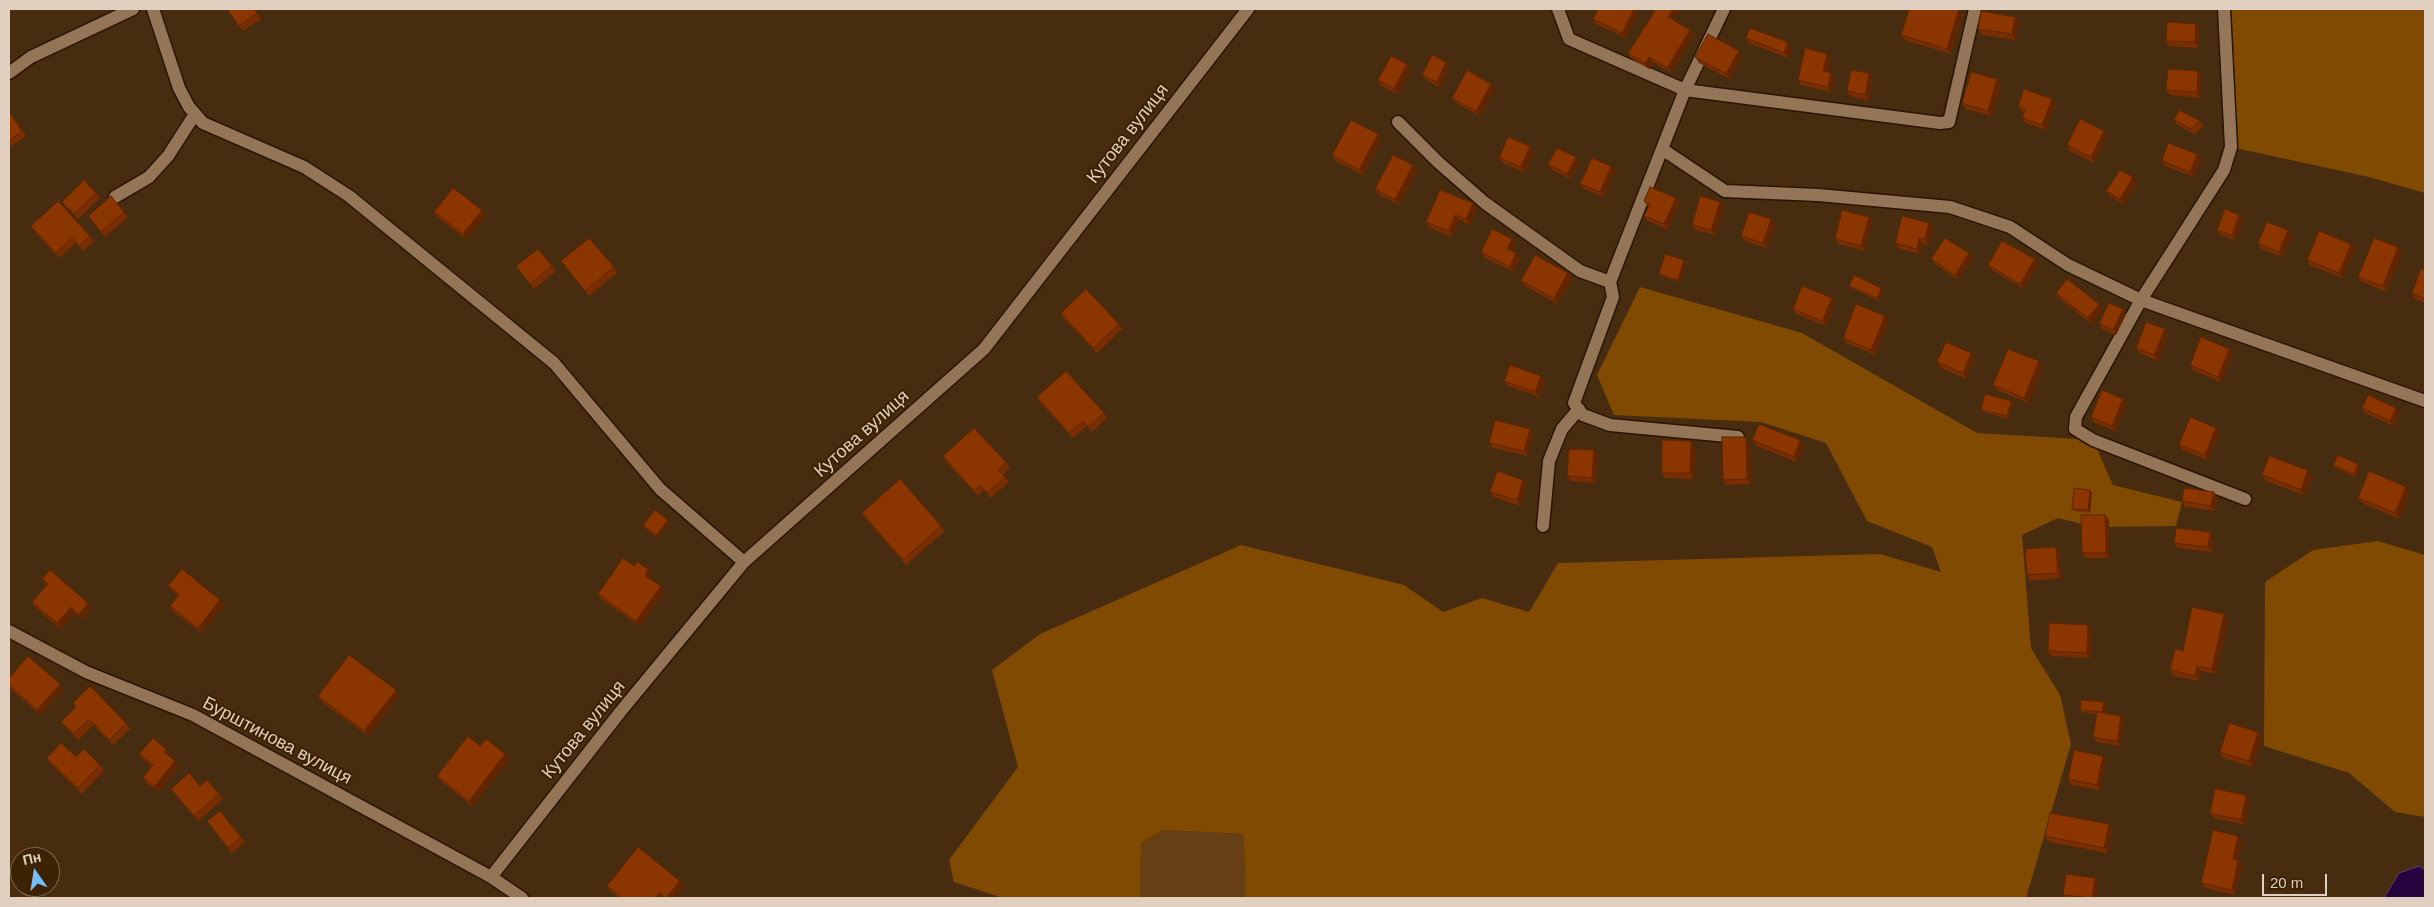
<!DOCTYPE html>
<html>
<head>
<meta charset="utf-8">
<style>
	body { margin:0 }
	#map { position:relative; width:2434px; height:907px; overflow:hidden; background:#482c0f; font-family:Helvetica,sans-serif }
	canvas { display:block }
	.frame { position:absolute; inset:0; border:10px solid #e1cfbf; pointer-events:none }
	.north { position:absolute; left:10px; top:847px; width:50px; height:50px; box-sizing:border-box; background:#3d2204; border:1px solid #7f674f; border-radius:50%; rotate:347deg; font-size:14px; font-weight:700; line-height:20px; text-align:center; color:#e1cfbf }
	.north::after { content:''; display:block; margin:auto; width:18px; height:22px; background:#78bff7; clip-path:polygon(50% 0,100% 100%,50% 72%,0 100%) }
	.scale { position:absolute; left:2262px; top:874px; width:65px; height:22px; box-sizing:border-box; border:2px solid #e1cfbf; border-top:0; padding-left:6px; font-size:15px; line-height:18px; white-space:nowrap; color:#e1cfbf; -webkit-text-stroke:4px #3d2204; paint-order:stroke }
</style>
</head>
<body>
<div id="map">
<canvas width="2434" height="907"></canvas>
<div class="frame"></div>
<div class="north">Пн</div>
<div class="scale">20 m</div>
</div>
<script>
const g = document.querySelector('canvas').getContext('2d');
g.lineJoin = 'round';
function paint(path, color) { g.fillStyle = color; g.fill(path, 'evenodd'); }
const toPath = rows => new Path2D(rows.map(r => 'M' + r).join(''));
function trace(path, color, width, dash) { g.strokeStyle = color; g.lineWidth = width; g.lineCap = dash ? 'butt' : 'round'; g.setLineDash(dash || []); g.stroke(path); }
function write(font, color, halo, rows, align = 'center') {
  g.font = font + ' Helvetica,sans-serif'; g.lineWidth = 4; g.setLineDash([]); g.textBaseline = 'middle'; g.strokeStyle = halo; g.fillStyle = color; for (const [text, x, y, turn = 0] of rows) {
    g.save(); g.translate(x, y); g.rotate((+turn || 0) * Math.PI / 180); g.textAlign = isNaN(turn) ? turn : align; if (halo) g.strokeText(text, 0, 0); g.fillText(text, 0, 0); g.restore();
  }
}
const green = toPath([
	[1163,830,1244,834,1245,898,1140,898,1141,843]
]);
const forest = toPath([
	[2224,9,2425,9,2425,193,2369,177,2231,147],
	[1640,287,1802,333,1977,433,2093,440,2113,485,2182,502,2176,526,2094,527,2058,518,2022,535,2031,648,2060,695,2071,744,2026,898,1245,898,1244,834,1163,830,1141,843,1140,898,1003,898,954,882,949,860,1018,767,992,670,1040,634,1241,545,1404,585,1443,612,1482,598,1529,612,1558,563,1880,554,1941,572,1932,547,1867,521,1826,443,1761,422,1614,415,1597,375],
	[2378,541,2425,555,2425,817,2395,812,2349,773,2264,746,2265,582,2313,550]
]);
const water = toPath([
	[2419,866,2425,870,2425,898,2384,898,2399,873,2419,866]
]);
const minor = toPath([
	[153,9,179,88,189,107,203,123,304,167,349,196,554,363,660,489,744,562],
	[1558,9,1569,39,1685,90,1940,123,1949,122,1975,9],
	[2224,9,2231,147,2224,170,2141,300,2076,417,2075,429,2093,440,2245,499],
	[9,73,31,57,133,9],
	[1398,122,1438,162,1485,203,1580,271,1610,282,1685,90,1724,9],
	[1662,149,1725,191,1818,195,1950,207,2010,227,2068,265,2141,300,2425,401],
	[115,197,149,177,168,156,195,114],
	[1610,282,1613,297,1574,403,1583,415,1610,425,1738,437],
	[1543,526,1549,461,1562,429,1579,409],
	[9,631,86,672,193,715,491,877,522,898],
	[491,877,621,711,744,562,984,349,1248,9]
]);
const wall = toPath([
	[227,9,254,9,261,19,243,31],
	[1634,9,1638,14,1626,38,1596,24,1593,19],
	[1963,14,1951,54,1905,40,1901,35],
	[2015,17,2019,22,2016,40,1982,35,1978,29],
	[1673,20,1694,35,1671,73,1653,62,1649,69,1632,59,1628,53],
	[2196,24,2199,29,2198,48,2169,46,2166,41],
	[1746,38,1792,48,1788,58,1749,43],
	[1827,54,1831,59,1828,73,1835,79,1831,92,1801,85,1798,80],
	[1742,56,1730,79,1699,63,1695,57],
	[1446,62,1450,68,1440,88,1426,80,1422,75],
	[1407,64,1411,69,1398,94,1381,86,1378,80],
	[2198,71,2202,77,2200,98,2170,95,2166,90],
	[1869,73,1872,79,1869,100,1851,97,1847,91],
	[1491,84,1495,89,1480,116,1456,103,1452,98],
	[2001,84,1992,116,1966,109,1962,103],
	[2055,104,2046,130,2026,123,2022,118,2024,112,2021,111,2018,106],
	[9,112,26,136,12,146,9,143],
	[2174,120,2200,121,2203,126,2195,134,2177,125],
	[2107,136,2094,163,2070,151,2067,145],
	[1381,140,1363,175,1336,161,1332,155],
	[1530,146,1534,152,1525,173,1503,163,1499,158],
	[2197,154,2201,160,2194,177,2165,166,2162,161],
	[1579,163,1570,179,1552,170,1548,164],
	[1611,166,1615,171,1604,197,1584,189,1580,184],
	[1417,171,1399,205,1378,194,1375,189],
	[2137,183,2123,204,2110,196,2106,191],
	[96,193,100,198,78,219,66,207,62,202],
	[1676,198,1679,203,1668,230,1648,221,1644,216,1648,207,1644,201],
	[1473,203,1477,208,1470,225,1459,220,1452,237,1430,228,1426,222],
	[1724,207,1715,235,1696,230,1692,225],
	[124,212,128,217,105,237,88,216],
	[434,212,486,215,466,239,437,217],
	[2239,215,2243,220,2235,240,2221,235,2217,230],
	[1869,217,1872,222,1865,251,1839,244,1835,239],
	[1929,223,1933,228,1929,245,1923,243,1920,254,1899,249,1895,243],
	[1775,224,1767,248,1745,241,1741,236],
	[31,226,90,236,94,241,83,251,76,243,59,258,34,231],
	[2292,235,2283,257,2261,249,2258,243],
	[1516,244,1512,252,1516,253,1520,259,1514,272,1485,258,1481,252],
	[2355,249,2343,278,2311,266,2307,260],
	[1969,253,1973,258,1958,280,1935,264,1931,259],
	[2402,253,2386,292,2362,282,2358,277],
	[561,261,614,267,617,273,589,296],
	[1686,263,1680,282,1661,276,1659,274],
	[2038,264,2024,289,1992,270,1988,265],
	[516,266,552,266,556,271,534,289],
	[2425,270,2425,303,2415,299,2412,293],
	[1568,273,1572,278,1558,304,1525,286,1521,281],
	[1849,286,1881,288,1883,290,1879,301,1851,288],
	[2056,293,2103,309,2092,324,2060,299],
	[1832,298,1835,303,1826,326,1796,314,1793,309],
	[2123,309,2126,314,2116,335,2102,329,2099,323],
	[1061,313,1119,324,1122,329,1097,353,1064,319],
	[1889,321,1875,355,1846,343,1843,338],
	[2165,329,2168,335,2158,361,2139,353,2136,348],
	[2229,349,2233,354,2221,382,2194,371,2190,365],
	[1971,353,1975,359,1966,379,1941,368,1937,362],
	[2043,367,2028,403,1997,390,1993,385],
	[1541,376,1545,382,1539,397,1508,386,1504,381],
	[1037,397,1104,413,1107,418,1092,432,1087,426,1073,438,1040,403],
	[2123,399,2126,404,2115,431,2095,423,2091,417],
	[2011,401,2013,403,2008,419,1983,412,1981,410],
	[2362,408,2396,408,2400,413,2394,426,2365,413],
	[1530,429,1533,434,1528,456,1493,448,1489,443],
	[2220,433,2208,460,2182,450,2179,445],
	[1752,440,1804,446,1797,462,1756,446],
	[1750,442,1751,484,1726,485,1723,480],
	[1695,446,1694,479,1665,478,1662,473],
	[1594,450,1598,456,1595,483,1571,481,1567,476],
	[943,456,1006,462,1010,468,1003,474,1009,482,991,498,984,490,978,496,946,462],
	[2333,465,2360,467,2356,477,2335,468],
	[2262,475,2312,476,2304,495,2266,481],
	[1523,480,1527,485,1520,506,1494,497,1490,492],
	[2090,490,2092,493,2090,513,2074,511,2072,509],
	[2410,492,2399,519,2362,503,2358,498],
	[2217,497,2215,511,2185,507,2182,501],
	[862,513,941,526,945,531,906,565,865,518],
	[2105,515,2109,520,2109,558,2085,558,2082,553],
	[668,520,669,522,657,538,645,528,643,525],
	[2213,537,2212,552,2178,548,2174,543],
	[2059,552,2061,578,2031,581,2027,575],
	[634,566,652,574,650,579,664,592,640,626,601,599,598,594],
	[42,579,92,608,82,619,75,613,61,629,36,608,32,602,47,585],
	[168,586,220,600,224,605,201,633,173,611,170,606,178,595,172,591],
	[2228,619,2216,674,2201,671,2199,681,2174,676,2170,670,2183,651],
	[2092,631,2090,658,2051,656,2048,651],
	[9,678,63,690,40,715,9,687],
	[396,690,399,696,368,736,321,701,318,696],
	[73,703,126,723,130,729,113,745,93,725,78,740,65,727,61,722,76,708],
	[2106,705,2105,713,2124,721,2120,746,2097,742,2093,737,2097,714,2081,712,2080,710],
	[2258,732,2262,738,2253,767,2223,758,2220,752],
	[480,746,509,760,472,806,441,781,437,776],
	[139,754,170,754,169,756,175,761,179,767,158,792,147,783,143,777,152,767,143,759],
	[2103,756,2106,761,2100,790,2071,785,2068,779],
	[76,757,100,765,104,770,82,794,50,763,47,758],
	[200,786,219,794,223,799,198,821,171,789],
	[2246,795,2250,800,2245,825,2214,818,2210,813],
	[211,827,241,837,245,842,232,853],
	[2112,830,2108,853,2049,842,2045,836],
	[2238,836,2242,841,2238,860,2242,865,2235,895,2205,888,2201,883],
	[2095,878,2098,883,2097,898,2066,898,2063,895],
	[680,881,684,886,674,898,619,898,610,891,607,886]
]);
const shadedWall = toPath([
	[1634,9,1638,14,1626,38,1622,33],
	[1673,9,1680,9,1672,22,1668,17],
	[1959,9,1963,14,1951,54,1947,49],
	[2015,17,2019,22,2016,40,2012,34],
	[2196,24,2199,29,2198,48,2195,42],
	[1690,30,1694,35,1671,73,1667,68],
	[1788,42,1792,48,1788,58,1784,53],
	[1739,51,1742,56,1730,79,1726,74],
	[1827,54,1831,59,1827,77,1823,71],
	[1649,57,1653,62,1649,69,1645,64],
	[1446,62,1450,68,1440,88,1437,82],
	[1407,64,1411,69,1398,94,1394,89],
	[2198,71,2202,77,2200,98,2197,92],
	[1831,73,1835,79,1831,92,1828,87],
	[1869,73,1872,79,1869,100,1865,95],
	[1997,79,2001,84,1992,116,1988,111],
	[1491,84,1495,89,1480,116,1476,111],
	[2052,99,2055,104,2046,130,2042,125],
	[2104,131,2107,136,2094,163,2091,157],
	[1378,134,1381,140,1363,175,1359,170],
	[1530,146,1534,152,1525,173,1521,167],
	[2197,154,2201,160,2194,177,2190,172],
	[1576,157,1579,163,1570,179,1567,174],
	[1413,165,1417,171,1399,205,1395,200],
	[1611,166,1615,171,1604,197,1600,192],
	[2133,177,2137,183,2123,204,2120,199],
	[1676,198,1679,203,1668,230,1664,224],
	[1720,202,1724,207,1715,235,1711,230],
	[1473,203,1477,208,1470,225,1466,219],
	[482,210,486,215,466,239,463,234],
	[1455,215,1459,220,1452,237,1449,231],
	[2239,215,2243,220,2235,240,2232,235],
	[1869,217,1872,222,1865,251,1861,246],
	[1771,219,1775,224,1767,248,1763,243],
	[1929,223,1933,228,1929,245,1925,239],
	[2288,230,2292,235,2283,257,2279,252],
	[1919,238,1923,243,1920,254,1917,249],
	[1512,239,1516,244,1511,254,1507,249],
	[2351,244,2355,249,2343,278,2339,273],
	[2398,247,2402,253,2386,292,2383,286],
	[1516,253,1520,259,1514,272,1510,267],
	[1969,253,1973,258,1958,280,1955,275],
	[2035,259,2038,264,2024,289,2020,284],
	[1684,260,1686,263,1680,282,1678,280],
	[1568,273,1572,278,1558,304,1554,298],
	[1881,288,1883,290,1879,301,1877,298],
	[1832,298,1835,303,1826,326,1822,321],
	[2099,304,2103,309,2092,324,2088,318],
	[2123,309,2126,314,2116,335,2113,330],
	[1885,316,1889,321,1875,355,1871,350],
	[2165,329,2168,335,2158,361,2154,355],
	[2229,349,2233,354,2221,382,2218,377],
	[1971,353,1975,359,1966,379,1963,373],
	[2039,361,2043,367,2028,403,2024,398],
	[1541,376,1545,382,1539,397,1535,392],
	[2123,399,2126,404,2115,431,2112,426],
	[2011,401,2013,403,2008,419,2007,416],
	[2396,408,2400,413,2394,426,2390,421],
	[2216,428,2220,433,2208,460,2205,455],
	[1530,429,1533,434,1528,456,1524,451],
	[1746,437,1750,442,1751,484,1747,479],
	[1800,440,1804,446,1797,462,1794,457],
	[1691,441,1695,446,1694,479,1690,473],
	[1594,450,1598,456,1595,483,1592,478],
	[2358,464,2360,467,2356,477,2354,474],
	[2308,470,2312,476,2304,495,2301,490],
	[1523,480,1527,485,1520,506,1517,500],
	[2406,487,2410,492,2399,519,2395,513],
	[2090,490,2092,493,2090,513,2088,510],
	[2214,492,2217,497,2215,511,2211,506],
	[2105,515,2109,520,2109,558,2106,553],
	[668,520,669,522,657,538,656,535],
	[2210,532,2213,537,2212,552,2208,547],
	[2056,547,2059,552,2061,578,2058,573],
	[648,569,652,574,649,581,645,576],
	[661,586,664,592,640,626,636,621],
	[220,600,224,605,201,633,198,628],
	[88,603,92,608,82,619,79,614],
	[71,607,75,613,61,629,57,623],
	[2224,614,2228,619,2216,674,2212,669],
	[2088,625,2092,631,2090,658,2087,653],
	[2197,666,2201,671,2199,681,2195,676],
	[60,684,63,690,40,715,37,710],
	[396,690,399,696,368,736,364,731],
	[2104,702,2106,705,2104,715,2102,712],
	[2121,716,2124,721,2120,746,2117,741],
	[2258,732,2262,738,2253,767,2249,761],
	[166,749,170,754,168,758,164,752],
	[505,754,509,760,472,806,469,801],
	[2103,756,2106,761,2100,790,2097,785],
	[175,761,179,767,158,792,154,787],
	[2246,795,2250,800,2245,825,2241,820],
	[2109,824,2112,830,2108,853,2104,848],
	[2238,836,2242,841,2237,864,2233,859],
	[2238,860,2242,865,2235,895,2232,890],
	[2095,878,2098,883,2097,898,2092,898],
	[680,881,684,886,674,898,666,898],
	[659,893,663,898,655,898]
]);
const building = toPath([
	[227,9,254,9,257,13,239,26,227,9],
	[1598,9,1634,9,1622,33,1593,19,1598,9],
	[1656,9,1673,9,1668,17,1690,30,1667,68,1649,57,1645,64,1628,53,1656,9],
	[1909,9,1959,9,1947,49,1901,35,1909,9],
	[1981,11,2015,17,2012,34,1978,29,1981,11],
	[2167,22,2196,24,2195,42,2166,41,2167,22],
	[1750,28,1788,42,1784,53,1746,38,1750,28],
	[1708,34,1739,51,1726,74,1695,57,1708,34],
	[1805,48,1827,54,1823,71,1831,73,1828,87,1798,80,1805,48],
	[1432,55,1446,62,1437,82,1422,75,1432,55],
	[1391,56,1407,64,1394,89,1378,80,1391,56],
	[2168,69,2198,71,2197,92,2166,90,2168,69],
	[1467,70,1491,84,1476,111,1452,98,1467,70],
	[1851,70,1869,73,1865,95,1847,91,1851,70],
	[1971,72,1997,79,1988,111,1962,103,1971,72],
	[2024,89,2052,99,2042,125,2022,118,2026,109,2018,106,2024,89],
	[2179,110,2200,121,2191,129,2174,120,2179,110],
	[9,112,22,131,9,141,9,112],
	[2080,119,2104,131,2091,157,2067,145,2080,119],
	[1351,120,1378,134,1359,170,1332,155,1351,120],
	[1508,137,1530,146,1521,167,1499,158,1508,137],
	[2168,143,2197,154,2190,172,2162,161,2168,143],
	[1557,148,1576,157,1567,174,1548,164,1557,148],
	[1393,155,1413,165,1395,200,1375,189,1393,155],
	[1592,158,1611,166,1600,192,1580,184,1592,158],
	[2120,170,2133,177,2120,199,2106,191,2120,170],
	[84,180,96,193,74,214,62,202,84,180],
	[1650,187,1676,198,1664,224,1644,216,1650,204,1644,201,1650,187],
	[453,188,482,210,463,234,434,212,453,188],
	[1440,190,1473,203,1466,219,1455,215,1449,231,1426,222,1440,190],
	[111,196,124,212,101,232,88,216,111,196],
	[1700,196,1720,202,1711,230,1692,225,1700,196],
	[58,201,90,236,80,246,72,238,56,253,31,226,58,201],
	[2225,209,2239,215,2232,235,2217,230,2225,209],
	[1842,210,1869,217,1861,246,1835,239,1842,210],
	[1749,212,1771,219,1763,243,1741,236,1749,212],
	[1902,216,1929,223,1925,239,1919,238,1917,249,1895,243,1902,216],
	[2267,222,2288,230,2279,252,2258,243,2267,222],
	[1492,229,1512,239,1507,249,1516,253,1510,267,1481,252,1492,229],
	[2319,231,2351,244,2339,273,2307,260,2319,231],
	[589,238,614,267,585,291,561,261,589,238],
	[1945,238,1969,253,1955,275,1931,259,1945,238],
	[2374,238,2398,247,2383,286,2358,277,2374,238],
	[2002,241,2035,259,2020,284,1988,265,2002,241],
	[538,249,552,266,530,284,516,266,538,249],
	[1665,254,1684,260,1678,280,1659,274,1665,254],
	[1535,255,1568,273,1554,298,1521,281,1535,255],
	[2421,268,2425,270,2425,299,2412,293,2421,268],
	[1854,275,1881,288,1877,298,1849,286,1854,275],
	[2067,279,2099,304,2088,318,2056,293,2067,279],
	[1802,286,1832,298,1822,321,1793,309,1802,286],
	[1086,289,1119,324,1093,348,1061,313,1086,289],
	[2109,303,2123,309,2113,330,2099,323,2109,303],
	[1856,304,1885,316,1871,350,1843,338,1856,304],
	[2146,322,2165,329,2154,355,2136,348,2146,322],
	[2201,337,2229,349,2218,377,2190,365,2201,337],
	[1946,342,1971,353,1963,373,1937,362,1946,342],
	[2008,349,2039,361,2024,398,1993,385,2008,349],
	[1510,365,1541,376,1535,392,1504,381,1510,365],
	[1066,371,1104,413,1088,427,1083,421,1069,433,1037,397,1066,371],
	[2102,390,2123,399,2112,426,2091,417,2102,390],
	[1985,394,2011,401,2007,416,1981,410,1985,394],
	[2368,395,2396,408,2390,421,2362,408,2368,395],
	[2190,417,2216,428,2205,455,2179,445,2190,417],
	[1495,420,1530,429,1524,451,1489,443,1495,420],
	[1759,424,1800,440,1794,457,1752,440,1759,424],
	[974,428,1006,462,998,470,1005,477,987,493,980,485,974,491,943,456,974,428],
	[1722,437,1746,437,1747,479,1723,480,1722,437],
	[1662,440,1691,441,1690,473,1662,473,1662,440],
	[1569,449,1594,450,1592,478,1567,476,1569,449],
	[2338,455,2358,464,2354,474,2333,465,2338,455],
	[2269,456,2308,470,2301,490,2262,475,2269,456],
	[1497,471,1523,480,1517,500,1490,492,1497,471],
	[2369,471,2406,487,2395,513,2358,498,2369,471],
	[900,479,941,526,903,560,862,513,900,479],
	[2074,488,2090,490,2088,510,2072,509,2074,488],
	[2184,488,2214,492,2211,506,2182,501,2184,488],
	[655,510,668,520,656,535,643,525,655,510],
	[2081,515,2105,515,2106,553,2082,553,2081,515],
	[2176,528,2210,532,2208,547,2174,543,2176,528],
	[2056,547,2058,573,2027,575,2025,549,2056,547],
	[623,558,634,566,637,562,648,569,645,576,661,586,636,621,598,594,623,558],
	[182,569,220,600,198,628,170,606,179,594,168,586,182,569],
	[50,570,88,603,79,614,71,607,57,623,32,602,48,584,42,579,50,570],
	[2192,607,2224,614,2212,669,2197,666,2195,676,2170,670,2175,649,2183,651,2192,607],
	[2049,623,2088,625,2087,653,2048,651,2049,623],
	[349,655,396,690,364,731,318,696,349,655],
	[28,656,60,684,37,710,9,685,9,678,28,656],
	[90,686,126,723,109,740,89,719,74,734,61,722,76,707,73,703,90,686],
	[2081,700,2104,702,2102,712,2080,710,2081,700],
	[2097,712,2121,716,2117,741,2093,737,2097,712],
	[2229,723,2258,732,2249,761,2220,752,2229,723],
	[468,736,480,746,486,739,505,754,469,801,437,776,468,736],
	[153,738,166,749,164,752,175,761,154,787,143,777,153,765,139,754,153,738],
	[61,743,76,757,84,749,100,765,78,788,47,758,61,743],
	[2074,750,2103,756,2097,785,2068,779,2074,750],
	[189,773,200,786,207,780,219,794,194,816,171,789,189,773],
	[2215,789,2246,795,2241,820,2210,813,2215,789],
	[220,811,241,837,228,848,207,821,220,811],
	[2050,813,2109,824,2104,848,2045,836,2050,813],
	[2213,830,2238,836,2233,859,2238,860,2232,890,2201,883,2213,830],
	[638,847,680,881,666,898,659,893,655,898,622,898,607,886,638,847],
	[2066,874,2095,878,2092,898,2063,895,2066,874]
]);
const streetNames = [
	["Кутова вулиця",1128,134,-52],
	["Кутова вулиця",862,434,-42],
	["Кутова вулиця",584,730,-51],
	["Бурштинова вулиця",277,741,28]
];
paint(green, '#673f14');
paint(forest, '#804a03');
paint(water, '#25043f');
trace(water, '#5d4165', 1);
trace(minor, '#291502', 15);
trace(minor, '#957557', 12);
paint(wall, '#782e00');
paint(shadedWall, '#612500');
paint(building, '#8b3500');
trace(building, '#612500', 1);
write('18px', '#e1cfbf', '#3d2204', streetNames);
</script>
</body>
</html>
